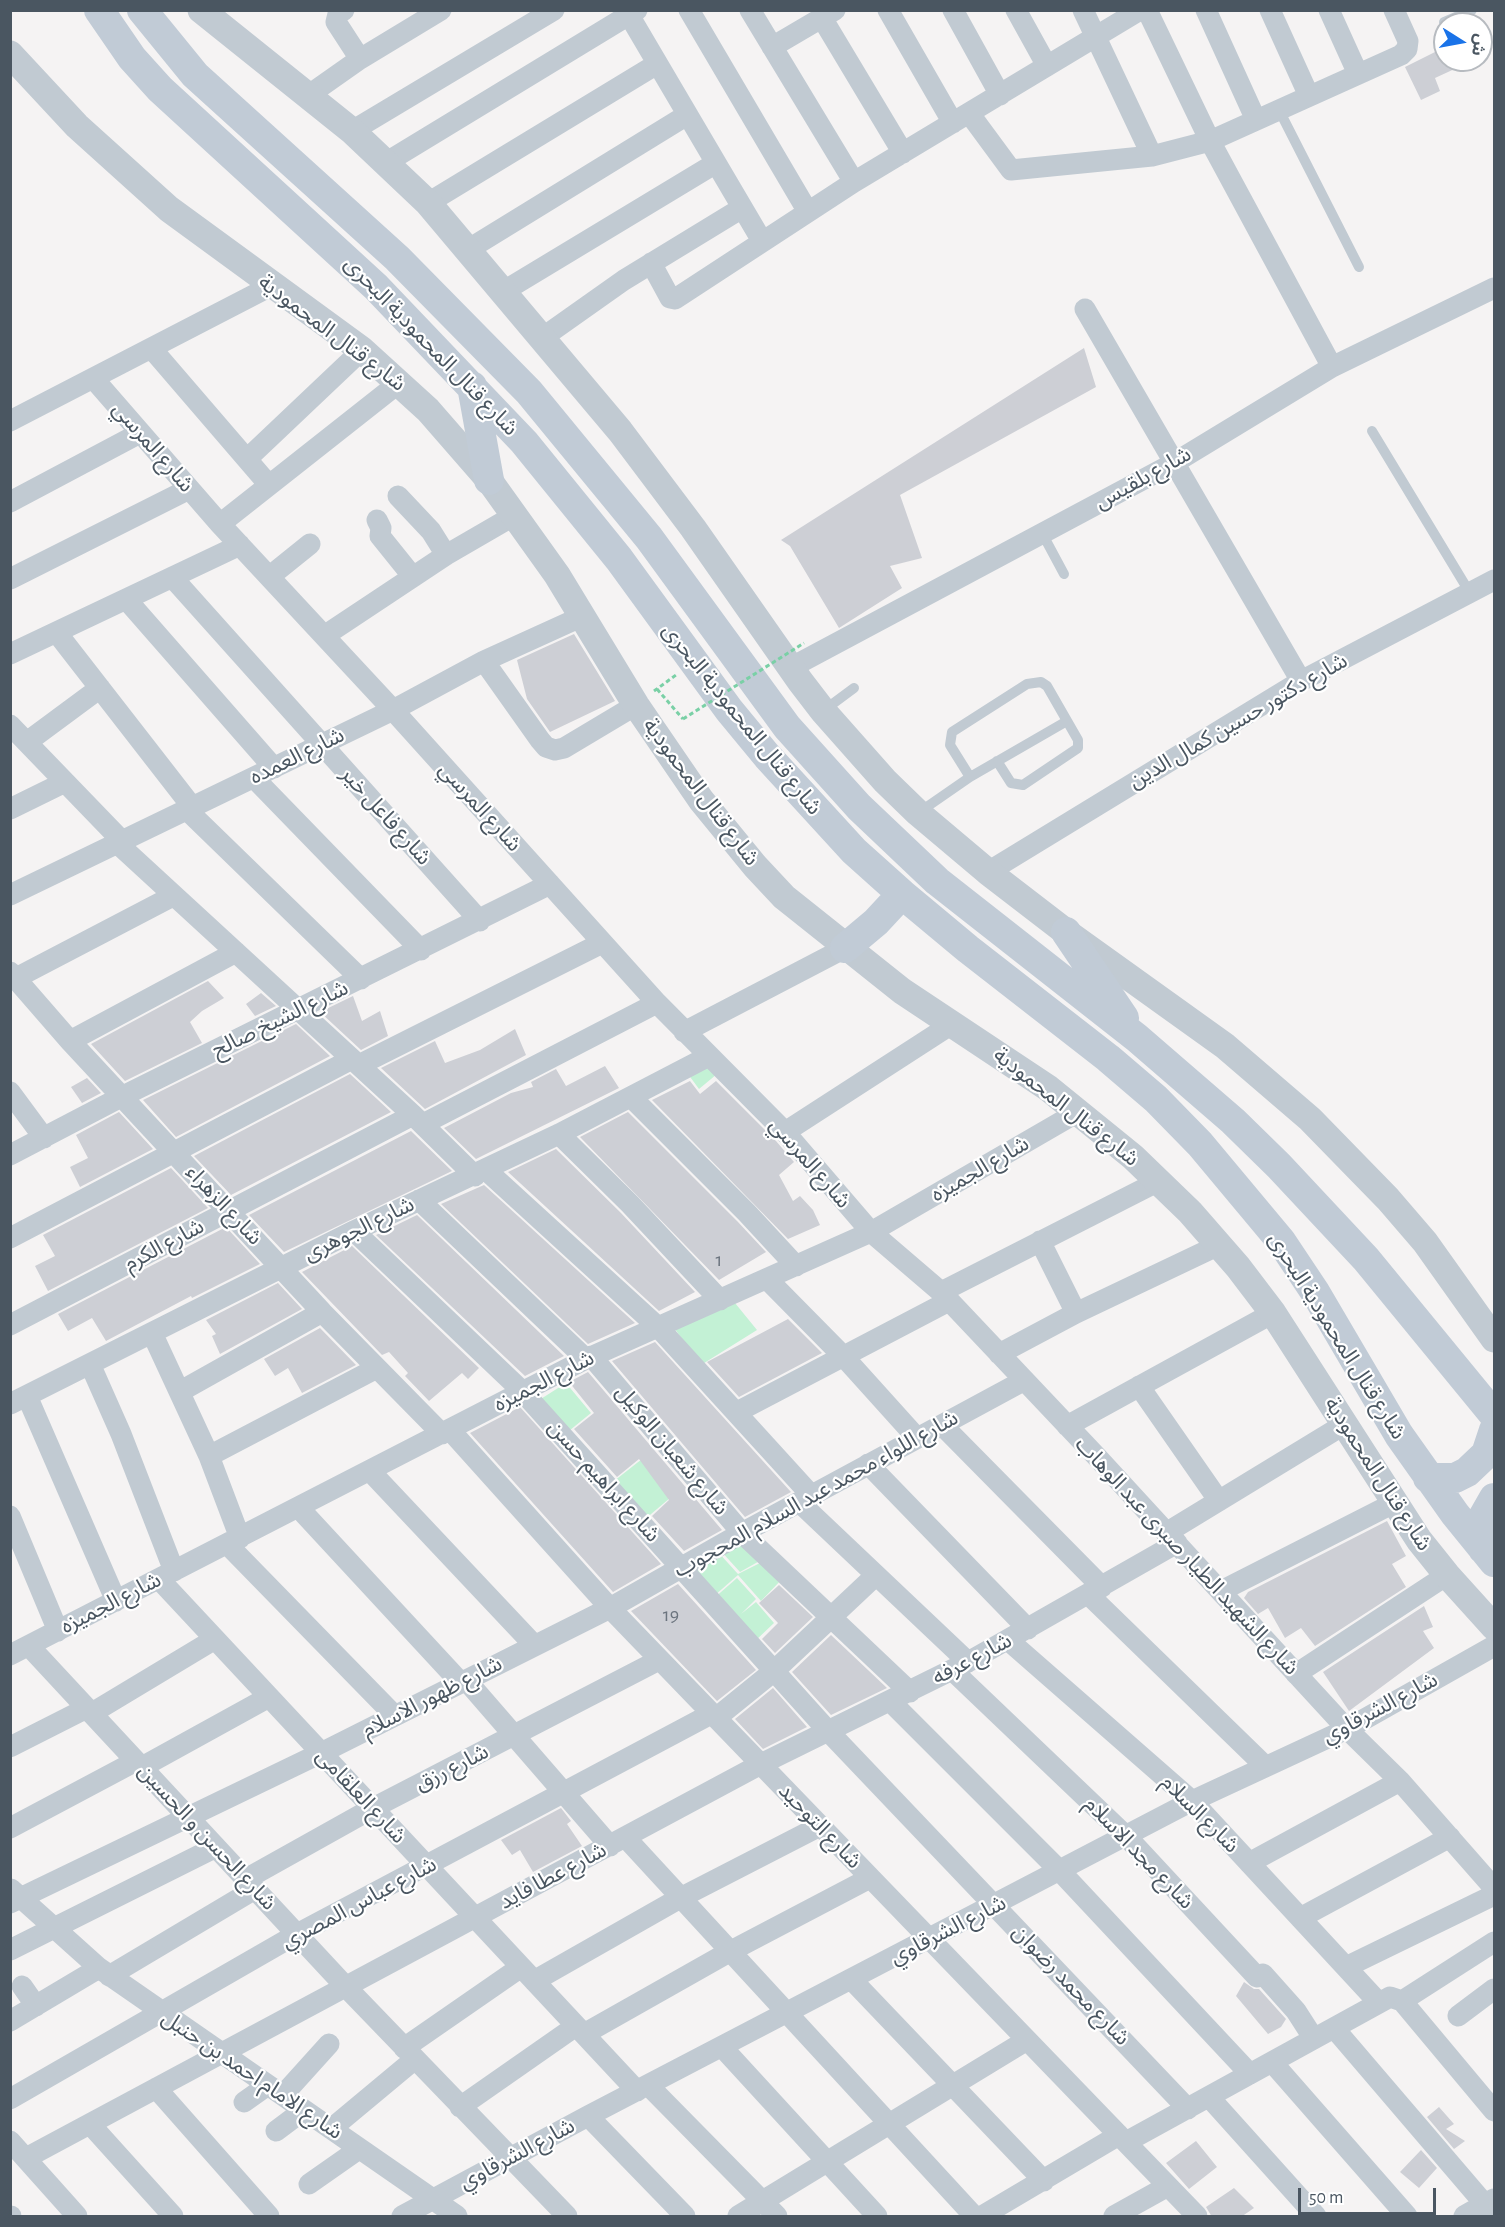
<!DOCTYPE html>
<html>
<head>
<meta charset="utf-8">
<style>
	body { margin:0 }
	#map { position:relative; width:1505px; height:2227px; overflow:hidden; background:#f5f3f3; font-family:"Alegreya Sans","Noto Sans Arabic",sans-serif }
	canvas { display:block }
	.frame { position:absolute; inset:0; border:12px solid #4a5661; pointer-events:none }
	.north { position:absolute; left:1433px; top:12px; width:60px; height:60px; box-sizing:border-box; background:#fff; border:2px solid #b7bbc0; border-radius:50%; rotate:101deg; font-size:16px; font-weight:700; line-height:24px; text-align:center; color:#4a5661 }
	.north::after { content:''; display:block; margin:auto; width:21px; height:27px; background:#1a73e8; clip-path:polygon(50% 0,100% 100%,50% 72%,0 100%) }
	.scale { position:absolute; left:1298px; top:2188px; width:138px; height:27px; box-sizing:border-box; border:3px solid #4a5661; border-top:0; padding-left:8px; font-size:18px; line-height:21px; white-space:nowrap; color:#4a5661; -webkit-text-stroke:4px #fff; paint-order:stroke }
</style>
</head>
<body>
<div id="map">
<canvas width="1505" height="2227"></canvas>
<div class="frame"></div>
<div class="north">ش</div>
<div class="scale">50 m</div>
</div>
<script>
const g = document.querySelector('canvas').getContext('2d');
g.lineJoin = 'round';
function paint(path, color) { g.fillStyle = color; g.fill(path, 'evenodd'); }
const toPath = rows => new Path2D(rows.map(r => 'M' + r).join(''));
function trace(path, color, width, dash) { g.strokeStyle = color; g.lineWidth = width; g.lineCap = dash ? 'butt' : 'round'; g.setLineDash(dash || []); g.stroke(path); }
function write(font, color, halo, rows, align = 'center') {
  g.font = font + ' "Alegreya Sans","Noto Sans Arabic",sans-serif'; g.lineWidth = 4.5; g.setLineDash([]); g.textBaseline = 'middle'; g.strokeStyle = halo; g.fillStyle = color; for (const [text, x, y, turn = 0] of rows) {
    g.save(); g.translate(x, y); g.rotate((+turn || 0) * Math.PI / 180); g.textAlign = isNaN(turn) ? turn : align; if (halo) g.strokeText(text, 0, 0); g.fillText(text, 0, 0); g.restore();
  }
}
const green = toPath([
	[682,1066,723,1069,699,1089],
	[735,1303,757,1330,701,1365,672,1325],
	[566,1383,591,1413,564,1435,536,1402],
	[642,1459,670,1498,644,1520,609,1485],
	[741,1537,763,1559,740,1572,719,1549],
	[718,1552,738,1574,764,1561,783,1578,761,1601,738,1575,714,1596,688,1568],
	[737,1578,756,1599,741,1614,756,1602,774,1623,753,1643,713,1599]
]);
const building = toPath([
	[1445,47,1445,60,1474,60,1435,78,1440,91,1421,100,1405,67],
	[1084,348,1096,387,900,495,922,558,890,566,902,588,839,628,790,546,781,540],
	[574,634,615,701,550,732,527,699,517,660],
	[208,981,224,998,202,1011,190,1022,202,1043,125,1081,91,1044],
	[261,993,276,1006,255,1016,246,1004],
	[353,996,362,1021,380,1011,388,1036,361,1050,320,1012],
	[296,1024,330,1056,176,1137,143,1100],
	[515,1029,526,1055,425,1109,381,1068,435,1041,445,1063,480,1050],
	[605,1066,619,1088,476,1159,444,1128,511,1093,533,1087,531,1082,556,1069,566,1086],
	[350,1074,391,1112,231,1195,194,1156],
	[87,1078,101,1093,82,1103,71,1087],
	[690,1081,700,1094,716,1081,776,1141,794,1162,779,1175,793,1201,800,1196,813,1210,820,1225,788,1239,652,1100],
	[119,1112,153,1149,80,1187,70,1167,88,1158,76,1135],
	[628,1112,738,1222,766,1252,719,1280,580,1137],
	[411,1131,452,1171,284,1252,249,1215],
	[556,1149,621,1213,695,1292,659,1311,508,1172],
	[171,1168,208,1208,48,1291,35,1266,55,1256,43,1235],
	[484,1185,635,1323,588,1344,441,1204],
	[417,1215,564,1356,525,1376,376,1235],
	[226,1227,260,1264,192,1298,191,1296,106,1341,92,1318,68,1331,58,1314],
	[352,1246,479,1368,468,1379,462,1373,429,1401,405,1376,408,1373,389,1352,382,1355,302,1272],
	[278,1283,302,1309,220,1354,212,1336,216,1334,206,1320],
	[788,1319,822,1353,739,1397,707,1362],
	[320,1328,356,1365,302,1393,288,1368,275,1376,264,1359],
	[655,1342,791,1492,745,1517,612,1361],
	[588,1372,722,1530,684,1551,652,1516,669,1500,639,1459,617,1477,574,1429,594,1413,569,1382],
	[520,1407,661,1564,613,1592,470,1433],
	[1387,1521,1406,1556,1392,1564,1406,1587,1315,1646,1301,1628,1285,1638,1268,1608,1258,1614,1244,1598,1248,1592],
	[678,1584,756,1670,717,1701,631,1611],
	[779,1585,813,1617,775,1653,762,1639,778,1623,759,1603],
	[1424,1606,1433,1627,1423,1631,1434,1648,1349,1711,1323,1672],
	[831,1635,887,1688,831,1715,792,1672],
	[773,1688,807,1727,763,1749,735,1719],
	[561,1808,571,1821,567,1824,582,1846,533,1872,520,1850,512,1855,501,1840],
	[1244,1982,1254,1989,1259,1989,1286,2019,1281,2027,1268,2034,1236,1996],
	[1439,2107,1454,2124,1446,2129,1465,2141,1454,2149,1427,2117],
	[1196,2141,1217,2167,1189,2189,1166,2163],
	[1421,2150,1437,2168,1419,2188,1400,2172],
	[1234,2188,1254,2208,1241,2217,1212,2217,1206,2207]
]);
const path = toPath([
	[657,689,683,719],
	[654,691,676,675]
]);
const service = toPath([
	[1444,22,1472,10],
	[1279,110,1359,267],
	[1372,431,1470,593],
	[1042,533,1064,574],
	[823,711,854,688],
	[970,777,950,745,952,732,1027,684,1041,682,1047,686,1078,740,1078,748,1023,785,1011,783,997,761],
	[918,813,970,777,1067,721]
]);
const minor = toPath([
	[344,10,338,14,336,22,360,59],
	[626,10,762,241],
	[689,10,808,212],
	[750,10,854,182],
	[888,10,953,123],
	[953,10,1000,95],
	[1016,10,1047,66],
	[1083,10,1152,156],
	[1147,10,1210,141,1332,367],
	[1206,10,1256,120],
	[1270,10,1309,96],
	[1329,10,1358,74],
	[822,18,903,153],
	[772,47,835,10],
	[306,97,360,59,441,10],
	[969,113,1011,170,1152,156,1210,141,1401,55,1407,49,1408,41,1394,10],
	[352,131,554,10],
	[387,162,637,10],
	[428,203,657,64],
	[469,249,687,115],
	[651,263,670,298,675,299,854,182,1140,10],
	[504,291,716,163],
	[1085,309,1301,681],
	[542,338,624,280,742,208],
	[152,349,269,485],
	[93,378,220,524,393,710,657,1003,785,1132,871,1232,941,1292,1097,1457,1347,1729,1400,1781,1494,1888],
	[10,421,271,286],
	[247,459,362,350],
	[398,496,431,531,446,555],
	[10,502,140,433],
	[377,520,381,528,380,536,413,577],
	[220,524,400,382],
	[172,577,480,921],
	[269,577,310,544],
	[10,579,189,489],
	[126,599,274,768],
	[57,633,193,808],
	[324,636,446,555,515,515],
	[10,654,240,545],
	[484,661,540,740,546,747,555,750,564,748,636,705],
	[790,668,1174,463,1332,367,1494,288],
	[10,725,122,841],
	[27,742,100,688],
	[254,778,421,950],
	[10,809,65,782],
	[187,810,361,979],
	[117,843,413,1115,475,1176],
	[988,872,1301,681,1494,580],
	[10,895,393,710,484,661,583,616],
	[10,972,70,1041,322,1312,442,1434],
	[16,978,173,896],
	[684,1032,845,948],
	[70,1041,236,952],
	[359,1065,602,943],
	[10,1092,44,1138],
	[631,1097,747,1213,796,1266],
	[423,1124,657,1003],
	[785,1132,952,1024],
	[559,1134,630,1204,720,1300],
	[10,1155,123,1096,550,884],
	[486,1170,658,1327,811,1495],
	[419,1200,586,1359],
	[354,1231,522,1391,829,1732,1188,2109],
	[10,1238,352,1059],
	[1040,1241,1076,1313],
	[767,1279,844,1357,917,1438],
	[941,1292,1159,1181],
	[10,1325,413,1115],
	[152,1333,209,1456,240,1538],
	[999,1354,1076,1313,1219,1245],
	[591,1356,742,1533,910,1692],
	[90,1364,121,1434,174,1571],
	[1139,1386,1219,1501],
	[181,1391,322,1312],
	[27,1396,116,1601],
	[10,1404,354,1231,559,1134,709,1056],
	[737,1412,949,1301],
	[942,1425,1102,1587],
	[1067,1426,1273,1313],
	[450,1430,610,1608,1197,2216],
	[209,1456,377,1368],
	[868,1464,1028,1629],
	[370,1471,534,1645],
	[799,1502,968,1662],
	[298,1507,460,1682],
	[10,1516,58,1631],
	[1166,1533,1345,1424],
	[227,1544,394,1715],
	[159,1579,637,2091],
	[1221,1591,1394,1503],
	[1089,1595,1265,1766],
	[1008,1640,1192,1801,1379,2003],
	[29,1646,345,1986,567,2216],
	[10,1655,586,1359,871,1232,1078,1112],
	[952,1670,1126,1836,1257,1977,1263,1974,1296,2011,1314,2039],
	[1296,1674,1447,1575],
	[466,1680,610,1846],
	[891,1702,1060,1871,1250,2074],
	[92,1713,215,1639],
	[716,1718,774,1671,875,1576],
	[10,1747,87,1708],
	[142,1767,269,1697],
	[10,1828,136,1761],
	[626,1838,974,2216],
	[1249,1863,1400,1781],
	[246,1879,373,1808,659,1660],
	[11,1889,99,1968,457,2216],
	[10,1903,321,1753,610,1608,742,1533,1023,1381],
	[1300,1918,1450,1837],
	[10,1950,216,1847],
	[1346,1967,1494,1895],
	[109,1976,255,1889],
	[852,1980,1044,2181],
	[534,1981,680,1898,820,1826],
	[22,1986,36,2006],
	[1402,2001,1494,2111],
	[1458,2016,1494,1989],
	[10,2021,99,1968],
	[1334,2028,1494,2215],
	[584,2034,729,1952,870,1878],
	[722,2047,877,2216],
	[404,2048,521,1967],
	[1272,2062,1407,2216],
	[648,2085,777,2216],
	[156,2088,269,2216],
	[283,2095,329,2044],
	[1209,2097,1316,2216],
	[10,2099,297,1934,711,1714],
	[244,2102,268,2085],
	[460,2107,576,2026],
	[588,2116,685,2216],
	[90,2124,173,2216],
	[331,2129,415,2059],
	[276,2131,304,2110],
	[10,2141,77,2216],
	[1126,2142,1390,1997,1402,2001,1494,1942],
	[26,2158,761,1764,968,1662,1177,1543],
	[309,2184,359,2149],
	[10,2216,11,2216],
	[402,2216,588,2116,1192,1801,1347,1729,1494,1646],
	[738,2216,1027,2040],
	[982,2216,1119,2135],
	[1114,2216,1168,2186],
	[1464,2216,1494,2199]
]);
const tertiary = toPath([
	[201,10,352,131,428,203,620,431,693,528,800,681,823,711,885,781,918,813,988,872,1066,932,1225,1046,1310,1119,1388,1199,1425,1242,1494,1339],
	[10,54,77,126,169,209,362,350,428,410,489,480,557,575,636,705,701,800,755,866,784,897,902,991,1048,1088,1133,1157,1190,1212,1238,1267,1273,1313,1419,1540,1447,1575,1494,1627]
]);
const secondary = toPath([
	[99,10,132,58,160,89,376,287,524,442,619,559,729,710,767,756,854,851,902,894,968,949,1108,1058,1156,1099,1200,1144,1281,1241,1315,1292,1399,1435,1455,1514,1494,1562],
	[142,10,195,75,397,258,529,392,649,538,787,727,859,807,937,881,1137,1038,1233,1121,1279,1166,1366,1259,1494,1415],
	[472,386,489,480],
	[1066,932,1124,1018],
	[845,948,876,922,902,894],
	[1428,1478,1455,1478,1467,1472,1486,1454,1494,1430],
	[1483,1549,1482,1519,1494,1498]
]);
const pathBridge = toPath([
	[683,719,804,643]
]);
const numberNames = [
	["1",719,1260],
	["19",671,1615]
];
const streetNames = [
	["شارع قنال المحمودية",332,333,37],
	["شارع قنال المحمودية البحرى",431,346,46],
	["شارع المرسي",153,447,49],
	["شارع بلقيس",1143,478,-29],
	["شارع قنال المحمودية البحرى",742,719,51],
	["شارع دكتور حسين كمال الدين",1238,721,-30],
	["شارع العمده",297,756,-26],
	["شارع قنال المحمودية",701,792,53],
	["شارع المرسي",480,807,48],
	["شارع فاعل خير",386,816,48],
	["شارع الشيخ صالح",280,1019,-26],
	["شارع قنال المحمودية",1066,1107,38],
	["شارع المرسي",810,1163,49],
	["شارع الجميزه",980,1169,-30],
	["شارع الزهراء",224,1205,47],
	["شارع الجوهرى",359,1229,-26],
	["شارع الكرم",164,1245,-28],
	["شارع قنال المحمودية البحرى",1337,1336,58],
	["شارع الجميزه",544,1381,-27],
	["شارع شعبان الوكيل",672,1450,50],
	["شارع قنال المحمودية",1378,1474,57],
	["شارع ابراهيم حسن",604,1481,48],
	["شارع اللواء محمد عبد السلام المحجوب",816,1494,-29],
	["شارع الشهيد الطيار صبرى عبد الوهاب",1187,1556,47],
	["شارع الجميزه",111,1603,-27],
	["شارع عرفه",972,1659,-28],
	["شارع ظهور الاسلام",432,1697,-27],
	["شارع الشرقاوي",1380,1708,-28],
	["شارع رزق",452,1768,-27],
	["شارع العلقامى",361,1796,47],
	["شارع السلام",1200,1814,45],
	["شارع التوحيد",820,1826,46],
	["شارع الحسن و الحسين",207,1837,47],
	["شارع مجد الاسلام",1139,1853,46],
	["شارع عطا فايد",553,1876,-28],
	["شارع عباس المصري",359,1903,-28],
	["شارع الشرقاوي",948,1930,-27],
	["شارع محمد رضوان",1071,1985,46],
	["شارع الامام احمد بن حنبل",252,2075,34],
	["شارع الشرقاوي",517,2154,-28]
];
paint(green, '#c3f1d5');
paint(building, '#cdcfd5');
trace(path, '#7ad0a6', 3, [4.5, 3]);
trace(service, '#c1cad2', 10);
trace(minor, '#c1cad2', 21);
trace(tertiary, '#c1cad2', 27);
trace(secondary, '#c1cbd6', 30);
trace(pathBridge, '#7ad0a6', 3, [4.5, 3]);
write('20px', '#6b747e', null, numberNames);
write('22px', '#4a5661', '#fff', streetNames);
</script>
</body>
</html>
